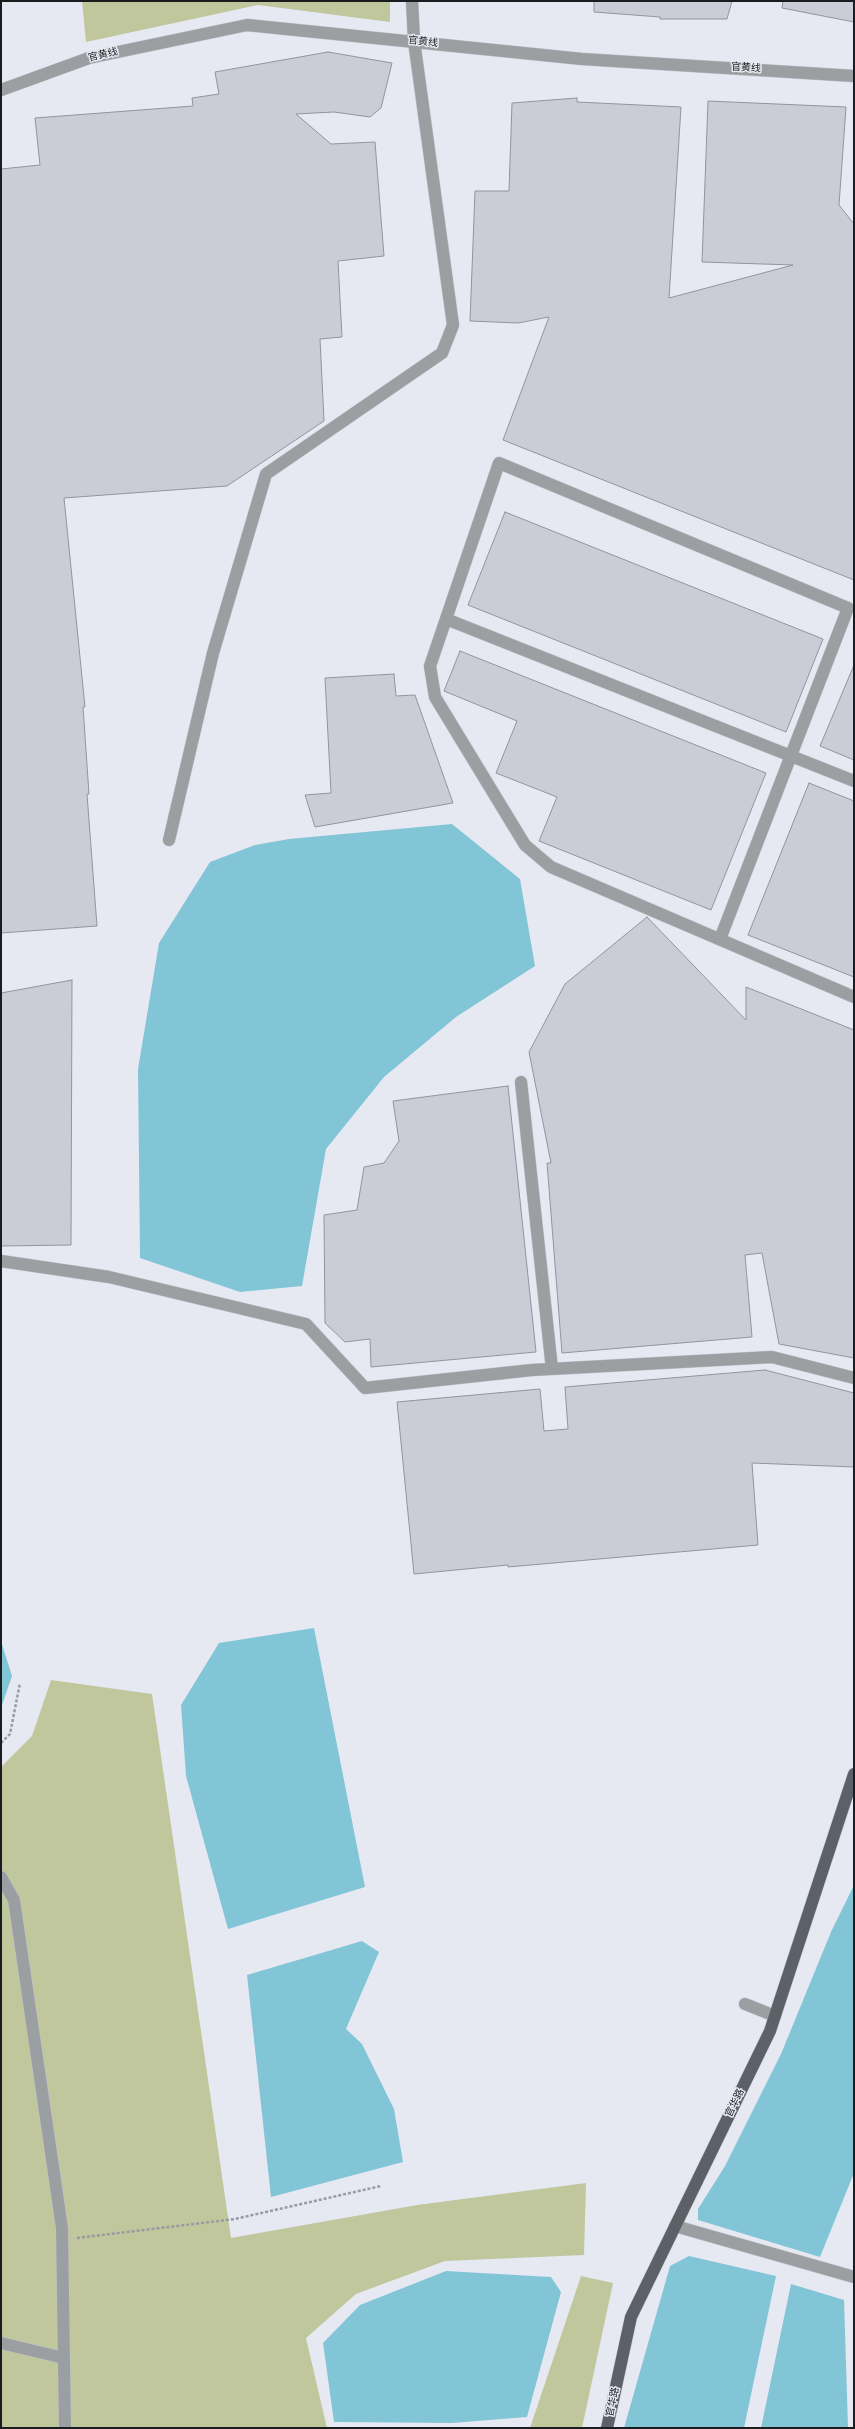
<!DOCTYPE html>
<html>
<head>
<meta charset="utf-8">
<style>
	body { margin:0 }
	#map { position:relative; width:855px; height:2429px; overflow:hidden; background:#e7e9f2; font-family:"DM Sans",sans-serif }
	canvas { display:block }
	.frame { position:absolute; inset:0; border:2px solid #1b1c1f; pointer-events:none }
</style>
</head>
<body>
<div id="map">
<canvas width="855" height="2429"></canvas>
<div class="frame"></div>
</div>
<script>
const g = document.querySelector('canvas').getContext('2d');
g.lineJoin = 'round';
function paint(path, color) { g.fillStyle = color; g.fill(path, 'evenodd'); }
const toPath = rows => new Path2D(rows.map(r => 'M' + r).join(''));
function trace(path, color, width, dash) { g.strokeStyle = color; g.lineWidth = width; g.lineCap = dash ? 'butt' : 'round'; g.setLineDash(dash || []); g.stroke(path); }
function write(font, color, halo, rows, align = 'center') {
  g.font = font + ' "DM Sans","Noto Sans SC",sans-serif'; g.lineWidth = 3; g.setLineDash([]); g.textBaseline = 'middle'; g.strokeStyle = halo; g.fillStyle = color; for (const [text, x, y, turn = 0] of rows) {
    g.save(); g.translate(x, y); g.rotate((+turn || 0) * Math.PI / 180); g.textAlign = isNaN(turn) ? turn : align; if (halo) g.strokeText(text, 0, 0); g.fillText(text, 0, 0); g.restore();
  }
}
const green = toPath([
	[82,1,390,1,390,22,258,5,86,42],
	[51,1680,152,1694,231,2238,417,2205,586,2183,584,2255,445,2261,356,2294,306,2338,327,2428,1,2428,1,1767,32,1736],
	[581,2276,613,2283,582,2428,530,2428]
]);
const water = toPath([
	[452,824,520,879,535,966,456,1017,384,1077,326,1149,302,1286,240,1292,140,1258,138,1069,159,943,210,862,255,845,289,839],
	[314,1628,365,1887,228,1929,186,1776,181,1705,219,1643],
	[1,1641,12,1676,1,1708],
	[854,1885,854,2173,820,2257,698,2220,698,2209,725,2166,781,2054,831,1932],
	[362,1941,379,1952,346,2029,362,2044,394,2109,403,2162,271,2197,247,1975],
	[689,2256,776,2276,744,2428,624,2428,670,2266],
	[446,2271,551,2277,561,2292,527,2417,452,2423,334,2422,323,2343,360,2305],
	[791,2284,844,2300,848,2428,761,2428]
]);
const building = toPath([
	[594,1,732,1,727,19,660,19,660,17,594,12,594,1],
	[783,1,854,1,854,22,782,8,783,1],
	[328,52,392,63,381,108,370,117,334,112,296,114,331,144,375,142,384,256,338,261,342,337,320,339,324,421,227,486,64,498,85,707,83,707,89,794,87,794,97,926,1,933,1,169,40,165,35,118,193,106,192,98,219,94,215,72,328,52],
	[577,98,577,102,681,107,669,298,793,265,702,262,708,101,846,107,839,205,854,224,854,580,503,440,549,317,518,323,470,321,475,191,509,191,512,103,577,98],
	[505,512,823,639,786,732,468,605,505,512],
	[460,651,766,773,711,910,539,841,557,797,496,773,517,721,444,691,460,651],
	[854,665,854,760,820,746,854,665],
	[394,674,396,696,415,695,453,803,315,827,305,795,331,793,325,678,394,674],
	[809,783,854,801,854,977,748,935,809,783],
	[647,917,746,1020,746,987,854,1030,854,1358,779,1344,762,1253,745,1255,752,1337,562,1353,547,1163,551,1163,529,1052,565,984,647,917],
	[72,980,71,1245,1,1246,1,993,72,980],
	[508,1086,536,1352,371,1367,370,1339,345,1342,325,1323,324,1215,357,1210,364,1167,384,1163,399,1141,393,1101,508,1086],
	[765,1370,854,1393,854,1467,752,1463,758,1545,508,1567,508,1565,414,1574,397,1402,540,1389,544,1431,568,1429,565,1387,765,1370]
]);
const path = toPath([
	[1,1743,10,1734,20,1683],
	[77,2238,235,2219,381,2186]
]);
const minor = toPath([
	[1,90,89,58,247,25,582,59,854,76],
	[446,619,854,781],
	[169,840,213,653,266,474,442,353,453,325,414,41,412,1],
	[720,939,848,608,499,463,430,666,435,697,525,845,551,867,854,997],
	[521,1082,552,1369],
	[1,1261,109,1277,306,1324,365,1388,532,1370,772,1357,854,1378],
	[1,1877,14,1900,62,2228,65,2428],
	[745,2004,775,2016],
	[675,2226,854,2277],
	[1,2343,64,2358]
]);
const major = toPath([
	[607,2428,631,2317,770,2031,854,1774]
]);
const streetNames = [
	["官黄线",423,42,6],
	["官黄线",103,55,-13],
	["官黄线",746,68,3],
	["官华路",735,2103,-64],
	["官华路",613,2402,-78]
];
paint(green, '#c1c79d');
paint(water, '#82c5d7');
paint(building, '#cbcdd6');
trace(building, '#92949c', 1);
trace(minor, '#c2c4cc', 13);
trace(major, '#c2c4cc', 13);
trace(path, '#989aa0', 2.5, [3, 2]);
trace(minor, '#9c9fa2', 12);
trace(major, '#5c6167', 12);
write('10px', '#1b1c1f', '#e7e9f2', streetNames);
</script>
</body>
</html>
